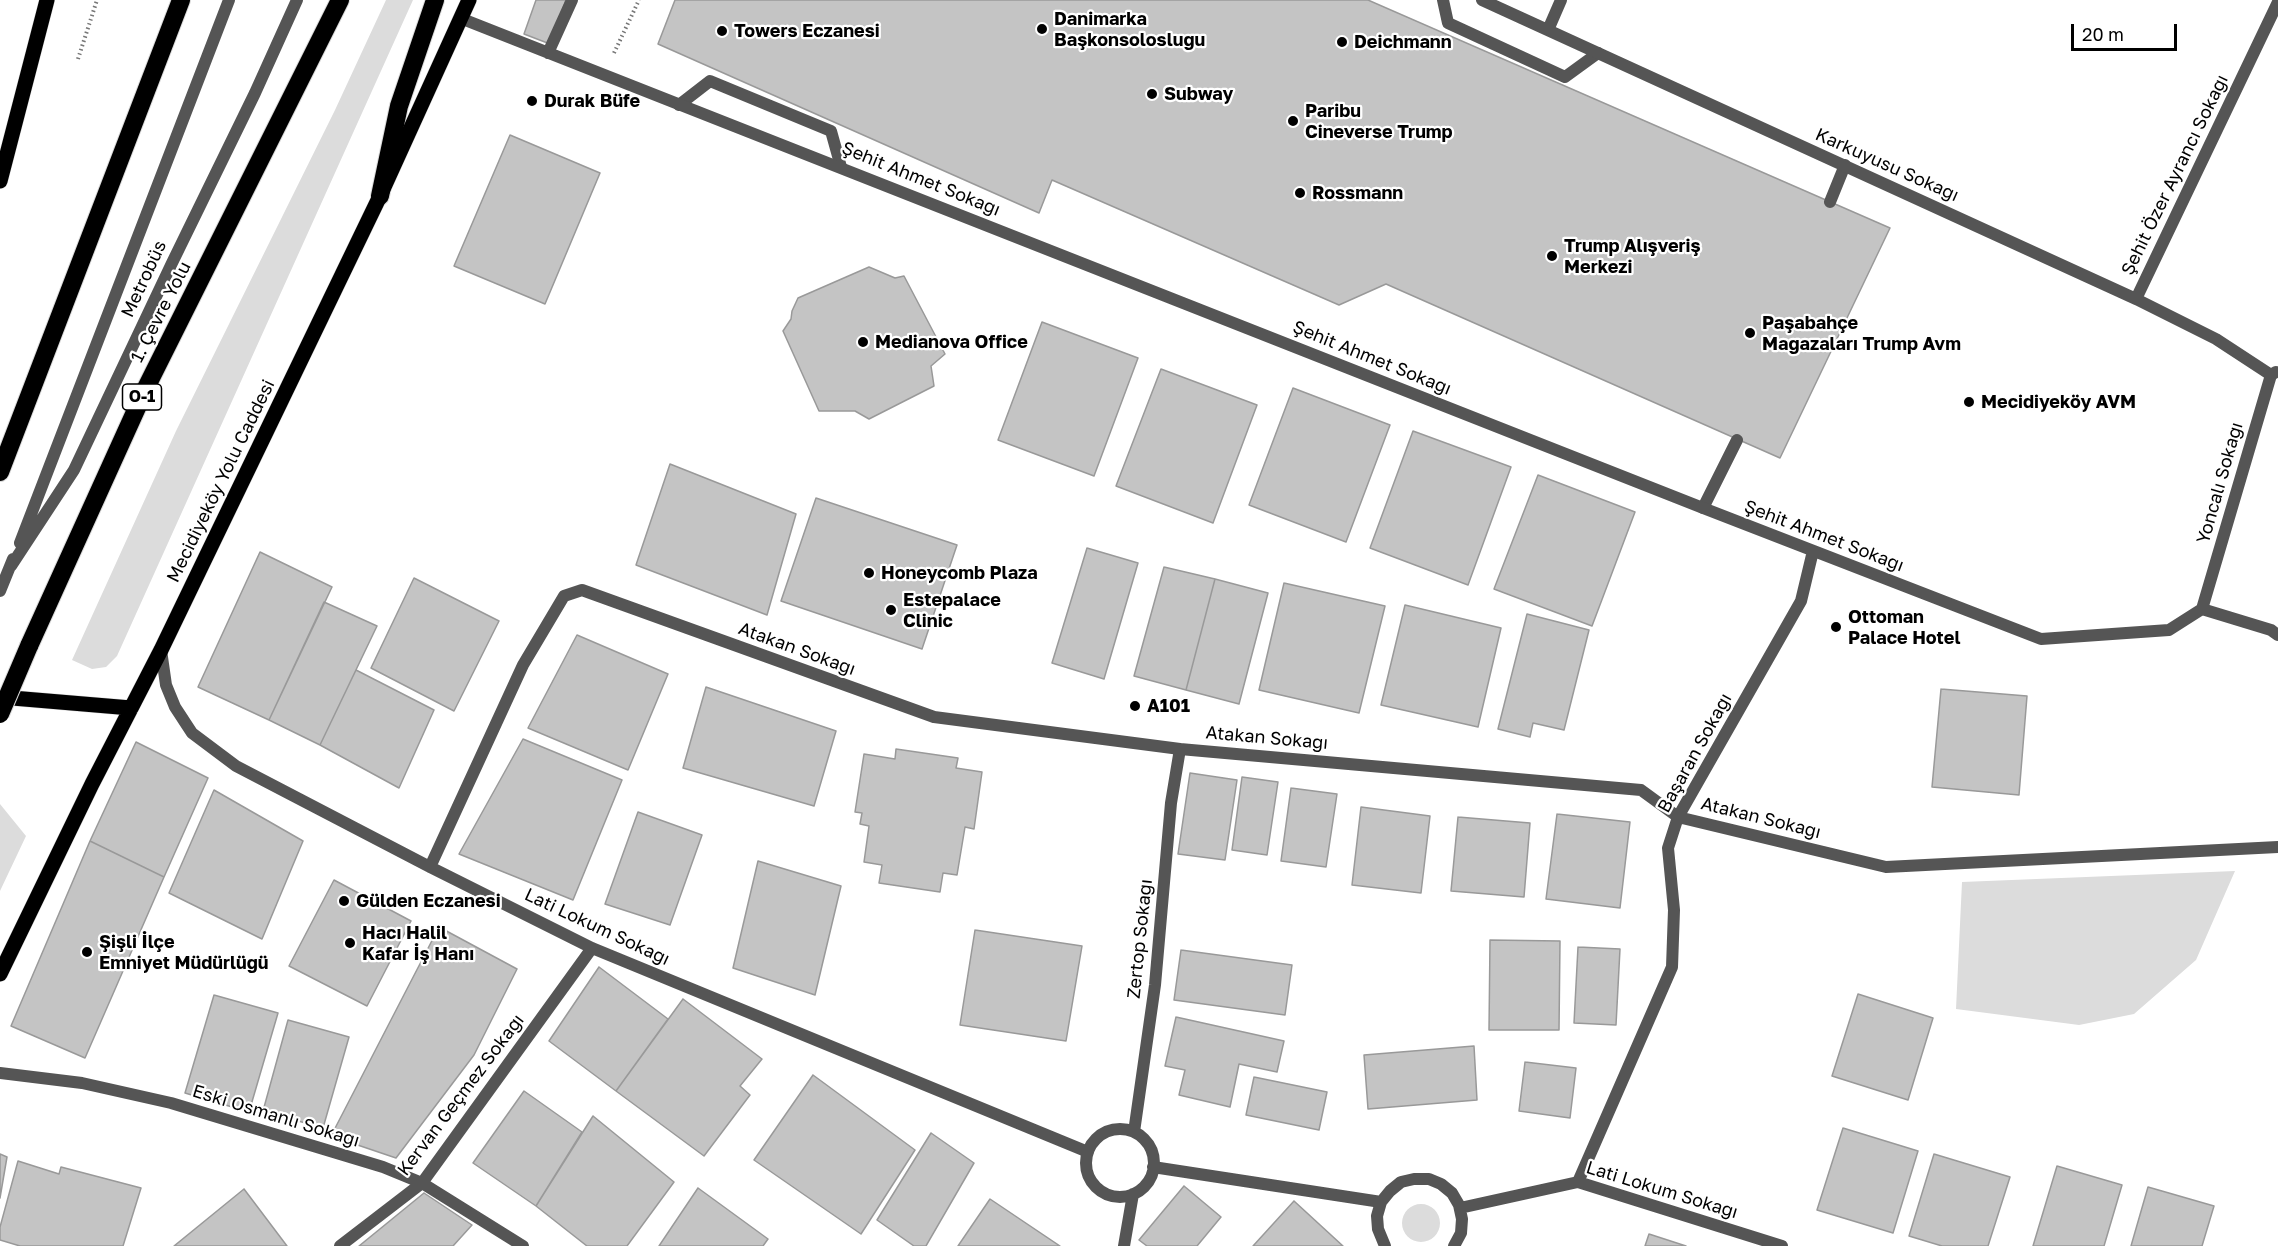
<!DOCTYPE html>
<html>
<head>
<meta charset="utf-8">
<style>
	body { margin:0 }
	#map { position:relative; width:2278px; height:1246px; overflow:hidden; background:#fff; font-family:"Golos Text",sans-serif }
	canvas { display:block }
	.scale { position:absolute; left:2071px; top:24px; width:106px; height:27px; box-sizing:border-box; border:3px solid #000; border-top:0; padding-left:8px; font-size:18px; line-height:21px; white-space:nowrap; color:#000; -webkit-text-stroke:4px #fff; paint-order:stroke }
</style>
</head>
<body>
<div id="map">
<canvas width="2278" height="1246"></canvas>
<div class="scale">20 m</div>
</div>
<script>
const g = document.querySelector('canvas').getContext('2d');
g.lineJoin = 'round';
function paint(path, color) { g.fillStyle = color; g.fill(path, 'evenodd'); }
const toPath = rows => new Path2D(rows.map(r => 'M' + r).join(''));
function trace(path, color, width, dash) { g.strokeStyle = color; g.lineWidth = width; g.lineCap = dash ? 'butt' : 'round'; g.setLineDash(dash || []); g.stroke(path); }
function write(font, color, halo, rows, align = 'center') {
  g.font = font + ' "Golos Text",sans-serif'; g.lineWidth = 4.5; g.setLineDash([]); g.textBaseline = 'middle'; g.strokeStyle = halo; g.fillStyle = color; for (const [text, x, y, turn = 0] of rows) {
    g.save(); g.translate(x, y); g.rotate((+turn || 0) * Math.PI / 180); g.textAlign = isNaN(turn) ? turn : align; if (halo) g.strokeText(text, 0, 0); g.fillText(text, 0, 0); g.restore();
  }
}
const green = toPath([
	[386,0,413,0,117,656,106,667,92,669,72,660,176,431,335,110],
	[0,804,26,836,0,891],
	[2235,871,2196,960,2134,1014,2079,1025,1956,1009,1962,882],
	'1402 1223a19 19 0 1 1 38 0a19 19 0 1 1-38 0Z'
]);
const building = toPath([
	[536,0,566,0,550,44,524,34,536,0],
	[675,0,1368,0,1890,228,1780,458,1386,284,1339,305,1052,180,1039,213,658,44,675,0],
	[510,135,600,173,545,304,454,266,510,135],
	[869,267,895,278,904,276,945,354,931,366,934,386,869,419,855,411,819,411,783,331,791,319,792,311,798,298,869,267],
	[1042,322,1138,358,1094,476,998,440,1042,322],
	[1161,369,1257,405,1213,523,1116,486,1161,369],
	[1293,388,1390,425,1346,542,1249,505,1293,388],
	[1413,431,1511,467,1468,585,1370,548,1413,431],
	[670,464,796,514,767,615,636,565,670,464],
	[1538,475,1635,512,1592,626,1494,589,1538,475],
	[816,498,957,545,922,649,781,601,816,498],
	[1087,548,1138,563,1104,679,1052,663,1087,548],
	[260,552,332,587,269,720,198,687,260,552],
	[1164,567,1215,579,1186,690,1134,676,1164,567],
	[414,578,499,621,454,711,371,668,414,578],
	[1215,579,1268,593,1239,704,1186,690,1215,579],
	[1284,583,1385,606,1359,713,1259,690,1284,583],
	[324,602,377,626,320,745,269,720,324,602],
	[1405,605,1501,628,1478,727,1381,705,1405,605],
	[1527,614,1589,630,1564,730,1533,723,1530,737,1498,729,1527,614],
	[577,635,668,674,628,770,528,728,577,635],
	[356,670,434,710,399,788,320,745,356,670],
	[706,687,836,731,814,806,683,768,706,687],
	[1941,689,2027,696,2019,795,1932,787,1941,689],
	[523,739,622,780,573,900,459,854,523,739],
	[136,742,208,778,164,877,90,841,136,742],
	[896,749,958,758,956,768,982,772,974,829,965,827,957,875,943,873,940,892,879,883,882,865,864,862,869,826,860,824,862,813,855,812,864,754,895,759,896,749],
	[1190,773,1237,780,1225,860,1178,854,1190,773],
	[1242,777,1278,782,1267,855,1232,850,1242,777],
	[1291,788,1337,794,1326,867,1281,861,1291,788],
	[214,790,303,841,262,939,169,893,214,790],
	[1361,807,1430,816,1421,893,1352,885,1361,807],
	[638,812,702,835,670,925,605,904,638,812],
	[1557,814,1630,822,1620,908,1546,899,1557,814],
	[1458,817,1530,823,1524,897,1451,891,1458,817],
	[90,841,164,877,85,1058,11,1026,90,841],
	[758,861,841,886,815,995,733,968,758,861],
	[334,880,411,921,367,1006,289,966,334,880],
	[439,927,517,969,474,1055,396,1158,331,1136,439,927],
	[975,930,1082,946,1066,1041,960,1025,975,930],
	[1490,940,1560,941,1559,1030,1489,1030,1490,940],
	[1578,947,1620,949,1616,1025,1574,1023,1578,947],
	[1181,950,1292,965,1285,1015,1174,1000,1181,950],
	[599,967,668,1019,616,1091,549,1041,599,967],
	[1858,994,1933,1018,1908,1100,1832,1076,1858,994],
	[214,995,278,1013,249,1112,185,1093,214,995],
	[683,999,762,1059,740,1086,750,1095,704,1156,616,1091,683,999],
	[1176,1017,1284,1041,1277,1072,1239,1064,1230,1107,1179,1095,1185,1070,1165,1066,1176,1017],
	[288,1020,349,1037,323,1128,263,1111,288,1020],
	[1474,1046,1477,1100,1368,1109,1364,1055,1474,1046],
	[1525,1062,1576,1068,1570,1118,1519,1111,1525,1062],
	[813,1075,915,1150,861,1234,754,1160,813,1075],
	[1254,1077,1327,1092,1319,1130,1246,1115,1254,1077],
	[524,1091,582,1132,536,1206,473,1163,524,1091],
	[593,1116,674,1182,627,1246,587,1246,536,1206,593,1116],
	[1843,1128,1918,1151,1893,1233,1817,1210,1843,1128],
	[931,1133,974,1163,926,1246,914,1246,877,1220,931,1133],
	[0,1154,7,1157,0,1198,0,1154],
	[1934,1154,2010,1177,1988,1246,1942,1246,1909,1236,1934,1154],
	[18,1161,59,1174,61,1167,141,1188,123,1246,20,1246,0,1240,0,1227,18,1161],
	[2057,1166,2122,1185,2104,1246,2033,1246,2057,1166],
	[1184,1186,1221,1217,1197,1246,1147,1246,1139,1240,1184,1186],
	[2148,1187,2214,1206,2202,1246,2131,1246,2148,1187],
	[698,1188,768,1239,763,1246,659,1246,698,1188],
	[244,1189,287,1246,174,1246,244,1189],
	[424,1193,472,1225,453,1246,359,1246,424,1193],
	[990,1199,1060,1246,958,1246,990,1199],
	[1294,1201,1343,1246,1253,1246,1294,1201],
	[1649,1234,1686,1246,1645,1246,1649,1234]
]);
const path = toPath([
	[614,53,639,0],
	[78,59,97,0]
]);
const lane = toPath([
	[1443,0,1448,23,1565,77,1598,53],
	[679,105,710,81,831,131,841,167],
	[1830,202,1845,165],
	[1703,508,1737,440],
	[20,543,229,0],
	[11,566,74,470,172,263,255,93,297,0],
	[0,591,13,559]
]);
const street = toPath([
	[1482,0,2136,299,2216,339,2271,375],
	[460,18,1703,508,2041,639,2169,630,2202,609,2271,630,2278,635],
	[1548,30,1561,0],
	[548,53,572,0],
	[2136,299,2278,2],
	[2202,609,2271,375,2276,372],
	[161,650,166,685,175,707,192,733,236,766,430,867,592,948,1088,1152],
	[430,867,523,665,564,596,582,590,934,717,1180,749,1641,790,1678,817,1886,867,2278,847],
	[0,1073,82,1083,171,1103,383,1167,422,1183,523,1246],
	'1086 1163a34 34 0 1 1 68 0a34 34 0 1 1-68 0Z',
	[1134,1132,1155,985,1171,803,1180,749],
	[1153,1167,1381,1202],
	[1578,1182,1672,967,1674,910,1668,848,1678,817,1801,601,1813,551],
	[1460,1208,1578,1182,1782,1246],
	[340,1246,422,1183,592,948],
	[1124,1246,1133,1194],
	[1385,1246,1378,1229,1377,1216,1381,1202,1390,1191,1401,1182,1414,1179,1429,1179,1441,1184,1452,1193,1459,1205,1462,1219,1461,1233,1454,1246]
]);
const primary = toPath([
	[0,181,47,0],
	[0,697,131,708],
	[0,974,92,784,161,650,380,196,469,0]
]);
const highway = toPath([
	[380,196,399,106,435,0],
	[0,472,181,0],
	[29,646,145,390,340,0]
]);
const highwayBridge = toPath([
	[0,714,29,646]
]);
const markers = [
	[1042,29,6,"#000"],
	[722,31,6,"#000"],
	[1342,42,6,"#000"],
	[1152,94,6,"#000"],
	[532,101,6,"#000"],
	[1293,121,6,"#000"],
	[1300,193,6,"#000"],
	[1552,256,6,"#000"],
	[1750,333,6,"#000"],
	[863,342,6,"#000"],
	[1969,402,6,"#000"],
	[869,573,6,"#000"],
	[891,610,6,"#000"],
	[1836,627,6,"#000"],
	[1135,706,6,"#000"],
	[344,901,6,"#000"],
	[350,943,6,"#000"],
	[87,952,6,"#000"]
];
const shields = [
	[142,397,39]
];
const shieldNames = [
	["O-1",142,397]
];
const poiNames = [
	["Danimarka",1054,19],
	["Başkonsolosluğu",1054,40],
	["Towers Eczanesi",734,31],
	["Deichmann",1354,42],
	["Subway",1164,94],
	["Durak Büfe",544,101],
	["Paribu",1305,111],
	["Cineverse Trump",1305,132],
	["Rossmann",1312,193],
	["Trump Alışveriş",1564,246],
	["Merkezi",1564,267],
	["Paşabahçe",1762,323],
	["Magazaları Trump Avm",1762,344],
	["Medianova Office",875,342],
	["Mecidiyeköy AVM",1981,402],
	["Honeycomb Plaza",881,573],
	["Estepalace",903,600],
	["Clinic",903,621],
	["Ottoman",1848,617],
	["Palace Hotel",1848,638],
	["A101",1147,706],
	["Gülden Eczanesi",356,901],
	["Hacı Halil",362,933],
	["Kafar İş Hanı",362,954],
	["Şişli İlçe",99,942],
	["Emniyet Müdürlüğü",99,963]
];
const streetNames = [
	["Karkuyusu Sokağı",1887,165,24],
	["Şehit Özer Ayrancı Sokağı",2175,175,-64],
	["Şehit Ahmet Sokağı",921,179,22],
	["Metrobüs",144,279,-65],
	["1. Çevre Yolu",161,312,-63],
	["Şehit Ahmet Sokağı",1372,358,22],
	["Mecidiyeköy Yolu Caddesi",221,481,-64],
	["Yoncalı Sokağı",2220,483,-74],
	["Şehit Ahmet Sokağı",1824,536,21],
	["Atakan Sokağı",797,649,20],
	["Atakan Sokağı",1267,738,5],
	["Başaran Sokağı",1695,753,-61],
	["Atakan Sokağı",1761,818,14],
	["Lati Lokum Sokağı",597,927,25],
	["Zertop Sokağı",1140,939,-84],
	["Kervan Geçmez Sokağı",461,1095,-53],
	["Eski Osmanlı Sokağı",276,1116,17],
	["Lati Lokum Sokağı",1662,1190,17]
];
paint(green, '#dcdcdc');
paint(building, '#c4c4c4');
trace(building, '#999', 1.5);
trace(primary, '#dbdbdb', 16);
trace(highway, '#dbdbdb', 20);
trace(path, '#777', 4, [1.5, 3]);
trace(lane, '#555', 12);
trace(street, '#555', 12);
trace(primary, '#000', 15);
trace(highway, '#000', 18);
trace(highwayBridge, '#dbdbdb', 20, []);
trace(highwayBridge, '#000', 18);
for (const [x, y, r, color] of markers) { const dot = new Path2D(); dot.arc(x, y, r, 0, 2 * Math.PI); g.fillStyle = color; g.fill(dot); trace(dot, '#fff', 2); }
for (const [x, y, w] of shields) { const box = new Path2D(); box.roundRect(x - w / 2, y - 13, w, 26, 4.5); g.fillStyle = '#fff'; g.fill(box); trace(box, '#000', 1.5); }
write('bold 16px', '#000', null, shieldNames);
write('bold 18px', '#000', '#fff', poiNames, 'left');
write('18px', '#000', '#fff', streetNames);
</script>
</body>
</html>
